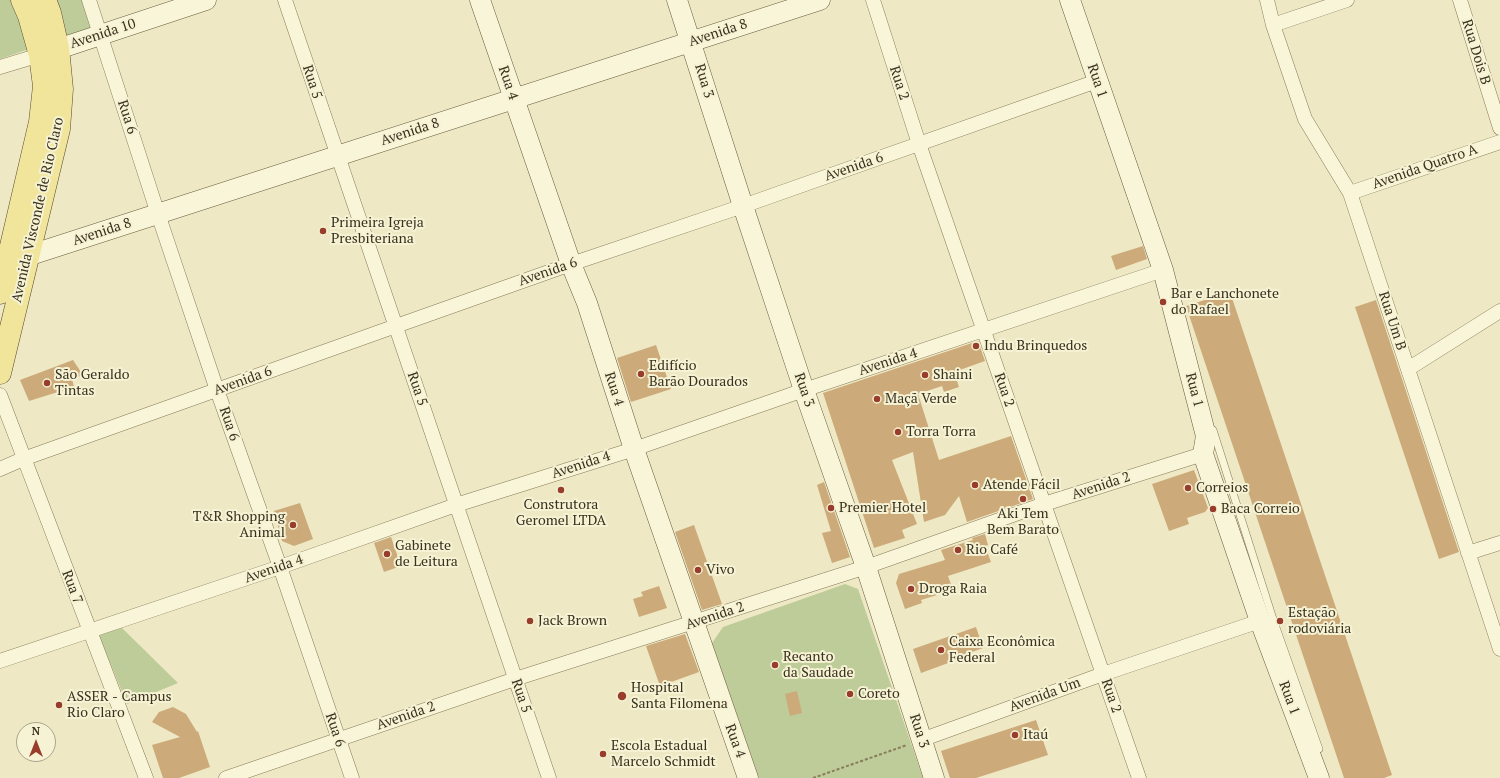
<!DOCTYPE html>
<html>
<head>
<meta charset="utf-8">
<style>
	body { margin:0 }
	#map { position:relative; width:1500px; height:778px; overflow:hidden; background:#eee9c4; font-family:"PT Serif",serif }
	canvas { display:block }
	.north { position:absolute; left:16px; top:722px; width:40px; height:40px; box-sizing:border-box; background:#f6f2d4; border:1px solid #aaa48b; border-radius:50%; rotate:0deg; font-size:11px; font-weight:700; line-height:16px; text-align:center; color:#39301e }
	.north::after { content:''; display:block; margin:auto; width:14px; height:18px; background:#983d2b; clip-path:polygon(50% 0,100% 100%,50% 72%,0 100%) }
</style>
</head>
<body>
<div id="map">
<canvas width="1500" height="778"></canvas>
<div class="north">N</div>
</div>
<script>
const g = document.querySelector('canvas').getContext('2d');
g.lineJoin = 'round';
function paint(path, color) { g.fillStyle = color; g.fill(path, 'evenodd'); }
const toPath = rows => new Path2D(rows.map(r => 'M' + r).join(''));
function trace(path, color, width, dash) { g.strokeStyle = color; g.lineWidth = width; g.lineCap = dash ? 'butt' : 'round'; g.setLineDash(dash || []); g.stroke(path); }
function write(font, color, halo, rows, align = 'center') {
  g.font = font + ' "PT Serif",serif'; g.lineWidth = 4; g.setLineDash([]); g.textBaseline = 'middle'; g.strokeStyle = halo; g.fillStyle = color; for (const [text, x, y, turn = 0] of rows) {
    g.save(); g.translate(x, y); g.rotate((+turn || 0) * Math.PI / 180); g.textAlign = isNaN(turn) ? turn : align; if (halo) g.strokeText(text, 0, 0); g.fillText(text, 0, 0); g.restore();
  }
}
const green = toPath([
	[0,0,14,0,29,49,0,59],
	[50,0,83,0,92,27,59,39],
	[845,584,858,589,923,778,759,778,712,643,723,627],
	[121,627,178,683,127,704,99,635]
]);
const building = toPath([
	[1143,246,1147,259,1116,270,1111,256],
	[1230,292,1392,775,1384,778,1344,778,1186,306],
	[1376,300,1459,552,1439,559,1355,307],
	[978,341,985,361,954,372,959,387,944,392,942,386,918,394,939,460,1011,436,1033,499,967,522,959,496,945,515,924,522,913,452,892,460,917,524,902,530,905,538,874,548,823,393],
	[656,345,671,389,631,402,617,358],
	[73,360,83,375,72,379,74,387,29,401,20,380],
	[1194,470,1208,508,1205,512,1187,518,1189,524,1169,531,1152,484],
	[824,482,850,557,832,563,822,533,831,531,817,485],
	[300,503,313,539,294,546,282,541,274,511],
	[694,525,722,604,702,610,675,532],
	[985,534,988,545,985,546,991,562,948,576,953,590,921,600,922,603,905,609,896,583,899,574,945,560,941,550,973,540,972,538],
	[391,537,401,566,384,572,374,543],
	[659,586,667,608,639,617,633,599,643,596,641,592],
	[976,627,983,648,969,653,970,655,921,673,913,649],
	[685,634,699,672,660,686,646,646],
	[797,691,802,713,790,716,785,694],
	[173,707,186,714,197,732,198,731,210,767,179,778,163,778,152,745,180,737,152,722,159,712],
	[1036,720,1048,755,976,778,950,778,941,751]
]);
const path = toPath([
	[813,778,907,745]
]);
const lane = toPath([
	[1213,430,1273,619,1319,749]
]);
const street = toPath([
	[89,0,158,214,217,390,280,567,352,778],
	[285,0,549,778],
	[873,0,919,144,1139,778],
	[1267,0,1273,25,1305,119,1350,193,1500,649],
	[1460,0,1500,128],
	[1273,25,1347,0],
	[0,67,40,55],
	[1350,193,1500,142],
	[1408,369,1500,311],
	[0,395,146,778],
	[0,469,23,459,396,326,571,264,743,206,1097,81],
	[1468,553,1500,543],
	[0,661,280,567,456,505,634,449,804,390,1163,270],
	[921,740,1103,674,1260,621],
	[226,778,515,679,866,567,1044,504,1203,454]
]);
const secondary = toPath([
	[480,0,571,264,587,303,634,449,748,778],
	[677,0,743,206,804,390,866,567,934,778],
	[1070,0,1163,270,1206,436,1203,454,1260,621,1319,778],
	[43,54,206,0],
	[15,260,820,0]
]);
const primary = toPath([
	[0,293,40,122,44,86,40,55,29,16,22,0],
	[0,373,59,129,62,89,58,48,50,13,45,0]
]);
const markers = [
	[323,231,4,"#983d2b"],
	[1163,302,4,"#983d2b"],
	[976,346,4,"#983d2b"],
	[641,374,4,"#983d2b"],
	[925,375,4,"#983d2b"],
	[47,383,4,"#983d2b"],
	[877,399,4,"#983d2b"],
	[898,432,4,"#983d2b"],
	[975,485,4,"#983d2b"],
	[1188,488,4,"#983d2b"],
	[561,490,4,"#983d2b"],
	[1023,499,4,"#983d2b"],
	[831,508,4,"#983d2b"],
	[1213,509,4,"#983d2b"],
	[293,525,4,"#983d2b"],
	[958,550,4,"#983d2b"],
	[387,554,4,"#983d2b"],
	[698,570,4,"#983d2b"],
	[911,589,4,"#983d2b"],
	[530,621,4,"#983d2b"],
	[1280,621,4,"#983d2b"],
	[941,650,4,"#983d2b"],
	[775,665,4,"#983d2b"],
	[850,694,4,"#983d2b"],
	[622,696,5,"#983d2b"],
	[59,705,4,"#983d2b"],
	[1015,735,4,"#983d2b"],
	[603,754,4,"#983d2b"]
];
const streetNames = [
	["Avenida 8",718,33,-18],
	["Avenida 10",103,34,-18],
	["Rua Dois B",1476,52,73],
	["Rua 3",704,81,73],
	["Rua 1",1097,81,71],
	["Rua 5",312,82,72],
	["Rua 4",508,83,71],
	["Rua 2",899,83,72],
	["Rua 6",127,117,72],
	["Avenida 8",410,132,-18],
	["Avenida 6",854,167,-19],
	["Avenida Quatro A",1425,167,-19],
	["Avenida Visconde de Rio Claro",38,210,-77],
	["Avenida 8",102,232,-18],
	["Avenida 6",548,272,-19],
	["Rua Um B",1392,321,72],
	["Avenida 4",888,362,-18],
	["Avenida 6",243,381,-20],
	["Rua 5",417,389,71],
	["Rua 4",614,389,72],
	["Rua 3",804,390,71],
	["Rua 2",1004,390,71],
	["Rua 1",1194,390,75],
	["Rua 6",229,424,71],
	["Avenida 4",581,465,-18],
	["Avenida 2",1101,486,-18],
	["Avenida 4",274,569,-19],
	["Rua 7",72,587,69],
	["Avenida 2",715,616,-18],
	["Avenida Um",1045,695,-20],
	["Rua 5",521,696,71],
	["Rua 2",1111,696,71],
	["Rua 1",1289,698,69],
	["Avenida 2",406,716,-19],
	["Rua 6",335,730,71],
	["Rua 3",919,731,72],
	["Rua 4",735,741,70]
];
const poiNames = [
	["Primeira Igreja",331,223],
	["Presbiteriana",331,239],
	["Bar e Lanchonete",1171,294],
	["do Rafael",1171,310],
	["Indu Brinquedos",984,346],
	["Edifício",649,366],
	["Barão Dourados",649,382],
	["São Geraldo",55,375],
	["Tintas",55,391],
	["Shaini",933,375],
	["Maçã Verde",885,399],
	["Torra Torra",906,432],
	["Atende Fácil",983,485],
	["Correios",1196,488],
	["Construtora",561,505,"center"],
	["Geromel LTDA",561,521,"center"],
	["Premier Hotel",839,508],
	["Baca Correio",1221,509],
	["Aki Tem",1023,514,"center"],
	["Bem Barato",1023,530,"center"],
	["T&R Shopping",285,517,"right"],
	["Animal",285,533,"right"],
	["Gabinete",395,546],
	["de Leitura",395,562],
	["Rio Café",966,550],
	["Vivo",706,570],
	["Droga Raia",919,589],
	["Estação",1288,613],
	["rodoviária",1288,629],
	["Jack Brown",538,621],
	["Caixa Econômica",949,642],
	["Federal",949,658],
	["Recanto",783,657],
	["da Saudade",783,673],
	["Hospital",631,688],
	["Santa Filomena",631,704],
	["Coreto",858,694],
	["ASSER - Campus",67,697],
	["Rio Claro",67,713],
	["Itaú",1023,735],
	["Escola Estadual",611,746],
	["Marcelo Schmidt",611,762]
];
paint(green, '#bdcc98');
paint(building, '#ccaa7a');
trace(lane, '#897b5b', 8);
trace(street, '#897b5b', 15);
trace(secondary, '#6b5c3e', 21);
trace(primary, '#57482f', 23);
trace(path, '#897b5b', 2, [3, 2]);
trace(lane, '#f9f5d8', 7);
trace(street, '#f9f5d8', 14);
trace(secondary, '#f9f5d8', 20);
trace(primary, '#f1e59c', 22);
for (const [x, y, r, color] of markers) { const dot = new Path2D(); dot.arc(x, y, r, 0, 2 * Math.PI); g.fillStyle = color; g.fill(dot); trace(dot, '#f6f2d4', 1.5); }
write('14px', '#39301e', '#f6f2d4', streetNames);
write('14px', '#39301e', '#f6f2d4', poiNames, 'left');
</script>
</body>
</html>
